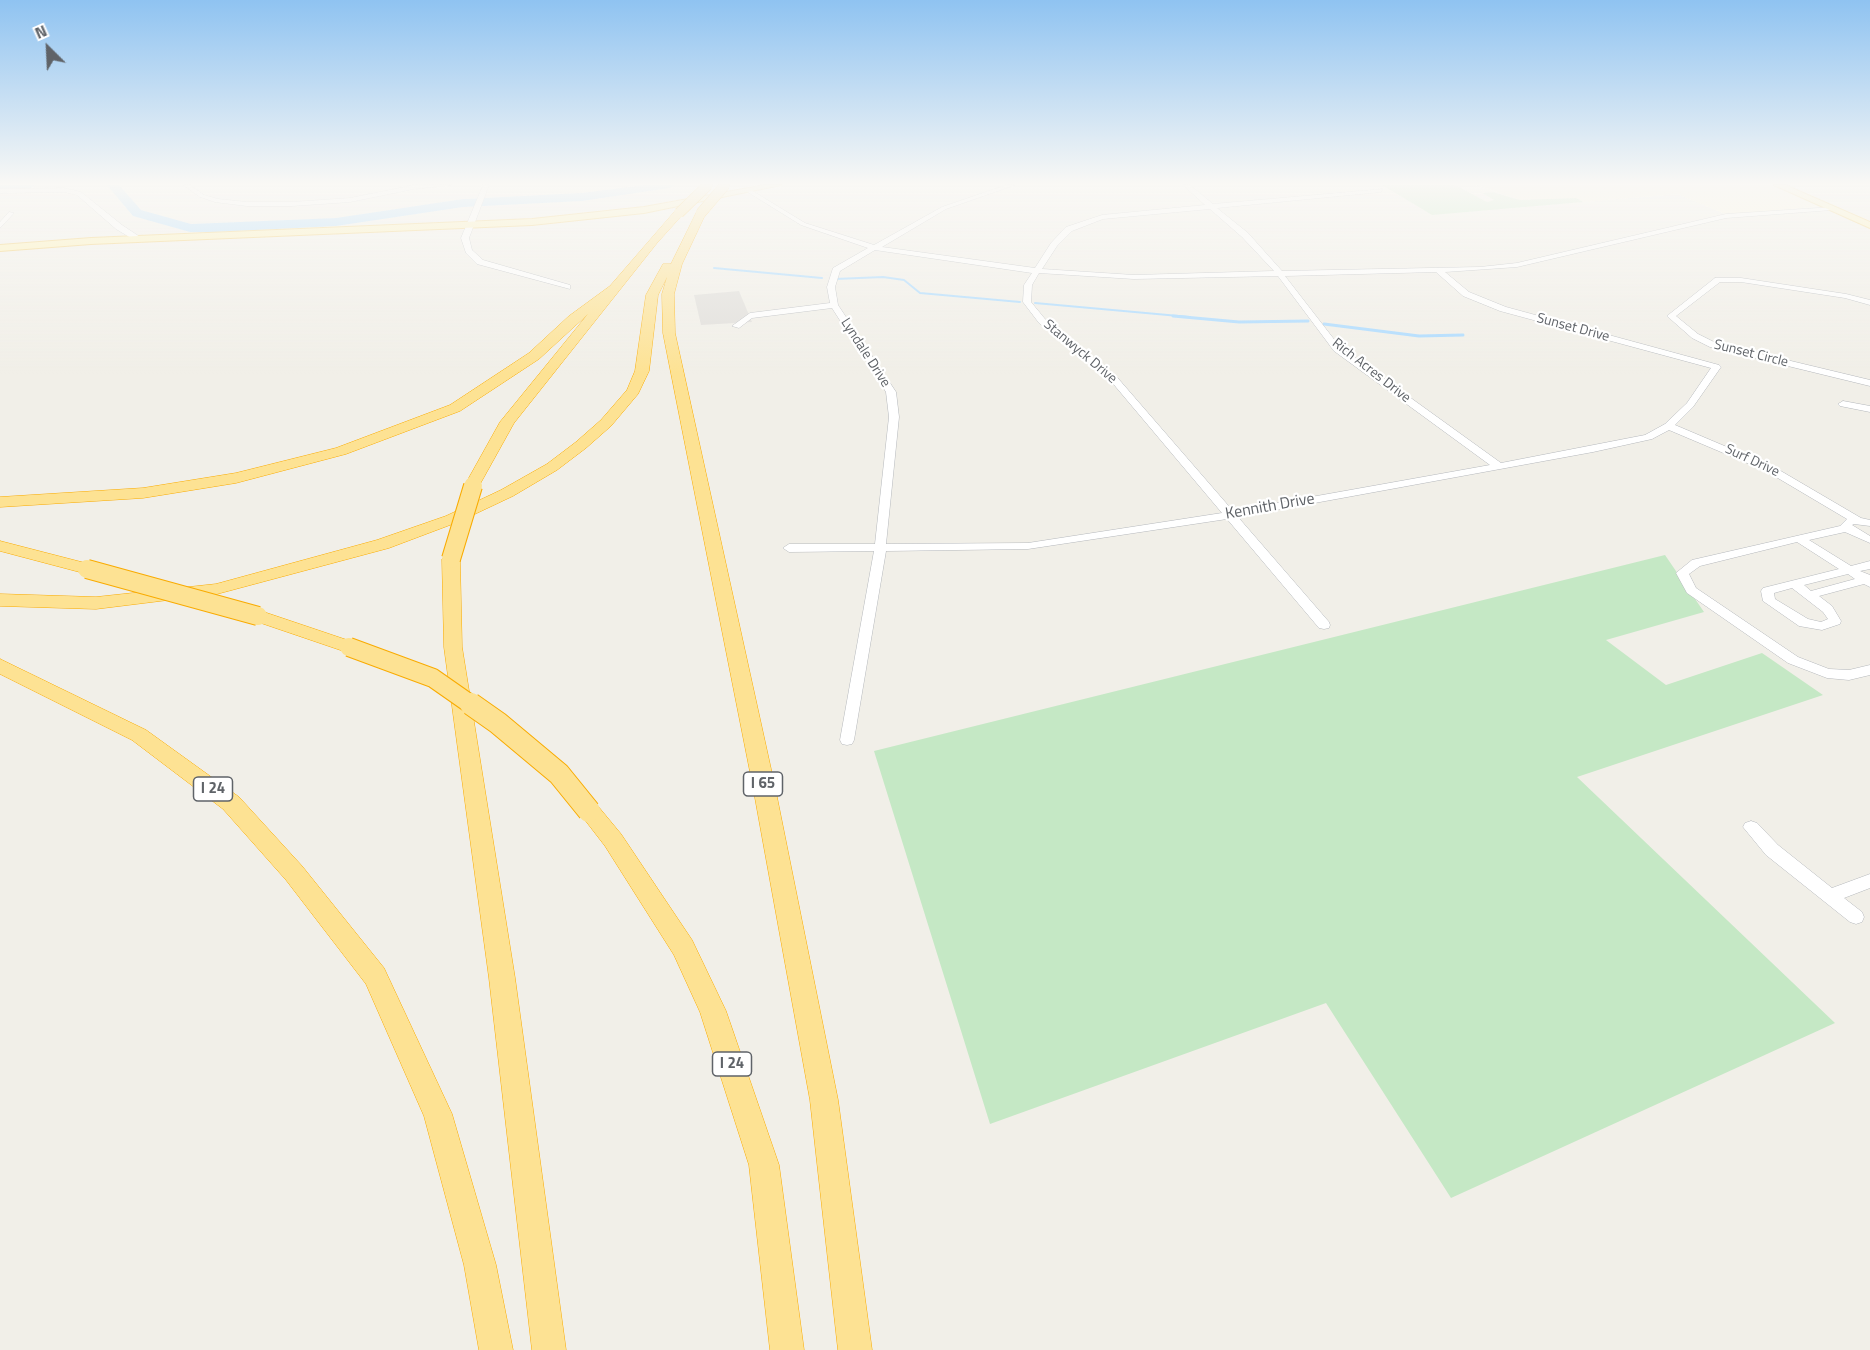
<!DOCTYPE html>
<html>
<head>
<meta charset="utf-8">
<style>
	body { margin:0 }
	#map { position:relative; width:1870px; height:1350px; overflow:hidden; background:#f1efe8; font-family:"Titillium Web",sans-serif }
	canvas { display:block }
	.north { position:absolute; left:18px; top:18px; width:60px; height:60px; -webkit-text-stroke:4px #fff; paint-order:stroke; rotate:336deg; font-size:16px; font-weight:700; line-height:24px; text-align:center; color:#5f6368 }
	.north::after { content:''; display:block; margin:auto; width:21px; height:27px; background:#5f6368; clip-path:polygon(50% 0,100% 100%,50% 72%,0 100%) }
</style>
</head>
<body>
<div id="map">
<canvas width="1870" height="1350"></canvas>
<div class="north">N</div>
</div>
<script>
const g = document.querySelector('canvas').getContext('2d');
g.lineJoin = 'round';
function paint(path, color) { g.fillStyle = color; g.fill(path, 'evenodd'); }
const toPath = rows => new Path2D(rows.map(r => 'M' + r).join(''));
function trace(path, color, width, dash) { g.strokeStyle = color; g.lineWidth = width; g.lineCap = dash ? 'butt' : 'round'; g.setLineDash(dash || []); g.stroke(path); }
function write(font, color, halo, rows, align = 'center') {
  g.font = font + ' "Titillium Web",sans-serif'; g.lineWidth = 4.5; g.setLineDash([]); g.textBaseline = 'middle'; g.strokeStyle = halo; g.fillStyle = color; for (const [text, x, y, turn = 0] of rows) {
    g.save(); g.translate(x, y); g.rotate((+turn || 0) * Math.PI / 180); g.textAlign = isNaN(turn) ? turn : align; if (halo) g.strokeText(text, 0, 0); g.fillText(text, 0, 0); g.restore();
  }
}
const commercial = toPath([
	[1476,185,1772,185,1822,206,1728,215,1677,194,1583,202,1576,198,1520,200]
]);
const industrial = toPath([
	[739,291,752,322,701,325,694,295]
]);
const green = toPath([
	[1382,185,1455,185,1487,202,1494,200,1482,193,1493,192,1520,200,1576,198,1583,202,1432,215],
	[1665,555,1704,612,1606,640,1666,685,1762,653,1823,695,1577,777,1835,1023,1451,1198,1326,1003,990,1124,874,751]
]);
const streamFar1 = toPath([
	[714,268,822,278],
	[835,279,883,277,904,280,920,293,1020,302],
	[1035,303,1190,317]
]);
const stream = toPath([
	[1173,316,1239,322,1308,321],
	[1324,324,1419,336,1463,335]
]);
const river = toPath([
	[0,185,36,185,30,188,0,190,0,185],
	[107,185,119,185,141,210,191,224,336,218,463,199,582,193,644,185,675,185,669,188,582,201,463,207,336,226,217,232,190,232,133,216,107,185]
]);
const minor = toPath([
	[183,185,190,185,204,195,218,199,247,202,292,202,350,198,414,185,452,185,414,189,350,202,292,206,247,206,215,202,200,197,183,185],
	[483,185,489,185,469,238,472,250,483,260,570,285,570,289,477,264,466,253,461,238,483,185],
	[1006,185,1015,185,946,209,882,247,1035,268,1051,243,1066,227,1102,215,1205,205,1183,185,1190,185,1213,204,1383,189,1381,192,1217,208,1248,233,1282,271,1480,267,1517,263,1726,214,1834,207,1832,210,1726,218,1517,267,1445,272,1469,292,1506,307,1719,365,1721,367,1693,407,1675,425,1774,467,1861,518,1870,520,1870,526,1854,524,1852,525,1870,536,1870,543,1845,532,1809,540,1851,566,1870,561,1870,569,1860,571,1870,575,1870,587,1864,584,1819,596,1832,606,1841,621,1840,624,1822,630,1799,626,1763,601,1761,591,1763,588,1839,569,1797,542,1700,566,1689,574,1696,588,1798,657,1829,669,1849,670,1870,665,1870,675,1849,680,1827,678,1788,663,1687,593,1676,573,1692,560,1840,526,1847,519,1766,471,1669,430,1652,439,1593,452,1238,517,1329,622,1330,625,1329,628,1324,629,1319,628,1227,519,1028,549,886,551,854,740,852,744,847,745,842,744,840,740,874,551,789,552,783,548,789,544,875,544,889,417,886,392,832,308,752,318,739,328,732,326,750,313,830,303,827,287,833,268,868,248,801,225,746,191,751,190,805,223,874,245,942,207,1006,185],
	[1210,209,1242,237,1274,271,1134,275,1042,269,1057,246,1072,231,1103,219,1210,209],
	[875,250,1032,273,1024,285,1023,302,1039,323,1110,380,1222,513,1028,543,886,544,899,417,896,392,838,305,835,287,840,271,875,250],
	[1436,272,1463,296,1500,311,1711,368,1687,403,1665,424,1645,435,1501,463,1340,347,1285,276,1436,272],
	[1039,273,1134,279,1278,276,1334,351,1490,465,1233,511,1116,376,1045,319,1031,302,1032,285,1039,273],
	[1848,574,1855,579,1811,591,1804,585,1848,574],
	[1792,588,1823,612,1828,619,1821,622,1808,619,1775,599,1774,593,1792,588],
	[64,188,81,192,122,225,143,239,136,241,116,229,77,195,64,192,0,193,0,189,64,188],
	[9,212,14,213,0,228,0,222,9,212],
	[1715,278,1741,278,1846,294,1870,300,1870,305,1845,298,1741,282,1720,282,1676,316,1698,334,1716,343,1870,380,1870,386,1710,347,1692,338,1667,316,1715,278],
	[1843,401,1870,406,1870,412,1840,406,1838,404,1843,401],
	[1751,821,1757,823,1778,845,1832,888,1870,874,1870,888,1844,898,1862,912,1864,917,1862,922,1856,924,1850,922,1766,855,1743,827,1745,823,1751,821]
]);
const major = toPath([
	[765,185,781,185,644,213,532,225,91,244,0,251,0,245,91,238,532,219,644,207,765,185],
	[1774,185,1785,185,1870,222,1870,228,1774,185]
]);
const highway = toPath([
	[675,211,684,213,657,243,514,423,479,486,474,488,466,483,500,422,588,314,539,359,460,411,346,454,236,483,143,498,0,507,0,497,143,488,236,473,336,448,450,405,529,353,569,316,610,286,675,211],
	[697,211,706,213,682,264,674,294,675,333,775,787,838,1100,872,1350,838,1350,810,1100,753,787,663,333,662,294,667,277,658,295,649,371,638,394,611,426,586,448,557,470,513,496,458,522,389,548,217,594,96,609,0,606,0,594,96,597,216,584,377,540,446,516,501,490,547,464,576,442,601,420,627,390,635,371,646,295,663,264,671,264,697,211],
	[0,541,93,565,96,569,87,574,0,551,0,541],
	[451,554,460,559,462,647,515,978,566,1350,532,1350,489,978,444,647,442,559,451,554],
	[258,610,356,643,358,647,356,651,349,653,252,620,249,616,252,612,258,610],
	[0,659,146,730,239,797,302,866,384,968,452,1114,496,1265,513,1350,479,1350,464,1265,424,1116,366,984,286,880,223,809,132,740,0,674,0,659],
	[589,802,597,805,621,834,692,940,726,1011,779,1165,804,1350,770,1350,749,1165,700,1012,674,955,605,846,578,811,581,805,589,802]
]);
const highwayBridgeFar3 = toPath([
	[679,213,708,185],
	[701,213,725,185]
]);
const highwayBridgeFar2 = toPath([
	[473,487,474,483]
]);
const highwayBridgeFar1 = toPath([
	[451,559,473,486],
	[87,569,258,616],
	[349,647,433,678,473,706]
]);
const highwayBridge = toPath([
	[471,704,498,723,559,774,589,811]
]);
const farStreetnames = [
	["Sunset Drive",1573,328,15],
	["Stanwyck Drive",1080,352,40],
	["Lyndale Drive",865,353,57],
	["Sunset Circle",1751,354,14],
	["Rich Acres Drive",1371,371,38],
	["Surf Drive",1752,461,25]
];
const shields = [
	[763,784,39],
	[213,789,39],
	[732,1064,39]
];
const shieldNames = [
	["I 65",763,784],
	["I 24",213,789],
	["I 24",732,1064]
];
const streetNames = [
	["Kennith Drive",1270,507,-10]
];
paint(commercial, '#fef7e0');
paint(industrial, '#e0deda');
paint(green, '#c5e8c5');
trace(streamFar1, '#aadaff', 2);
trace(stream, '#aadaff', 3);
paint(river, '#aadaff');
trace(minor, '#b5b8bc', 1);
trace(major, '#f2c960', 2);
trace(highway, '#f9ab00', 1);
paint(minor, '#fff');
paint(major, '#fff2af');
paint(highway, '#fde293');
trace(highwayBridgeFar3, '#f9ab00', 11, []);
trace(highwayBridgeFar2, '#f9ab00', 14, []);
trace(highwayBridgeFar1, '#f9ab00', 20, []);
trace(highwayBridge, '#f9ab00', 24, []);
trace(highwayBridgeFar3, '#fde293', 10);
trace(highwayBridgeFar2, '#fde293', 14);
trace(highwayBridgeFar1, '#fde293', 18);
trace(highwayBridge, '#fde293', 22);
const sky = g.createLinearGradient(0, 0, 0, 374);
sky.addColorStop(0, '#8fc3f1');
sky.addColorStop(0.49, '#f9f8f5');
sky.addColorStop(1, '#f9f8f500');
g.fillStyle = sky;
g.fillRect(0, 0, 1870, 374);
write('14px', '#5f6368', '#fff', farStreetnames);
for (const [x, y, w] of shields) { const box = new Path2D(); box.roundRect(x - w / 2, y - 12, w, 24, 4.5); g.fillStyle = '#fff'; g.fill(box); trace(box, '#5f6368', 1.5); }
write('bold 15px', '#5f6368', null, shieldNames);
write('16px', '#5f6368', '#fff', streetNames);
</script>
</body>
</html>
